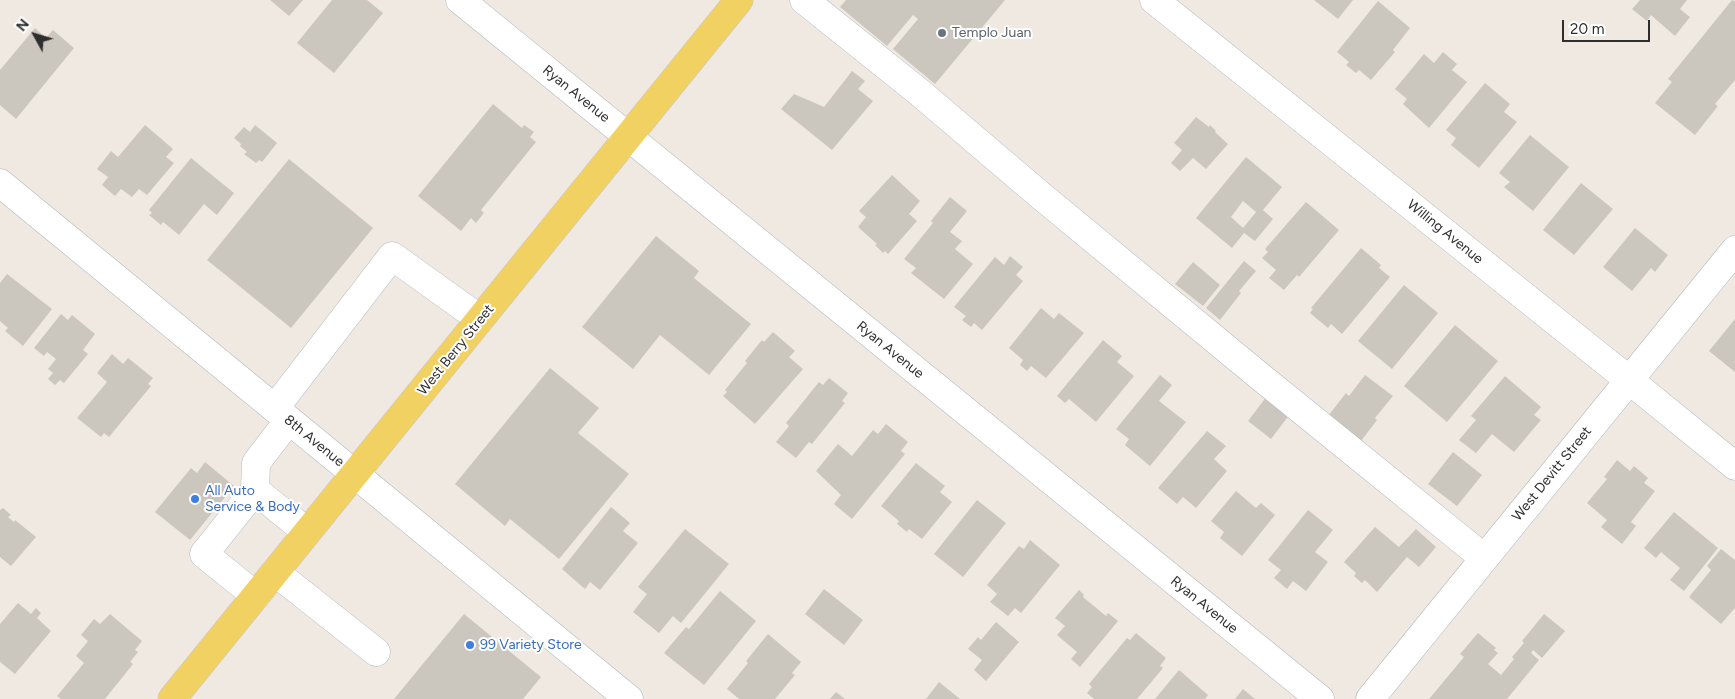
<!DOCTYPE html>
<html>
<head>
<meta charset="utf-8">
<style>
	body { margin:0 }
	#map { position:relative; width:1735px; height:699px; overflow:hidden; background:#efe9e1; font-family:Figtree,sans-serif }
	canvas { display:block }
	.north { position:absolute; left:10px; top:10px; width:50px; height:50px; -webkit-text-stroke:4px #fff; paint-order:stroke; rotate:309deg; font-size:14px; font-weight:700; line-height:20px; text-align:center; color:#2e2e2e }
	.north::after { content:''; display:block; margin:auto; width:18px; height:22px; background:#2e2e2e; clip-path:polygon(50% 0,100% 100%,50% 72%,0 100%) }
	.scale { position:absolute; left:1562px; top:20px; width:88px; height:22px; box-sizing:border-box; border:2px solid #2e2e2e; border-top:0; padding-left:6px; font-size:15px; line-height:18px; white-space:nowrap; color:#2e2e2e; -webkit-text-stroke:4px #fff; paint-order:stroke }
</style>
</head>
<body>
<div id="map">
<canvas width="1735" height="699"></canvas>
<div class="north">N</div>
<div class="scale">20 m</div>
</div>
<script>
const g = document.querySelector('canvas').getContext('2d');
g.lineJoin = 'round';
function paint(path, color) { g.fillStyle = color; g.fill(path, 'evenodd'); }
const toPath = rows => new Path2D(rows.map(r => 'M' + r).join(''));
function trace(path, color, width, dash) { g.strokeStyle = color; g.lineWidth = width; g.lineCap = dash ? 'butt' : 'round'; g.setLineDash(dash || []); g.stroke(path); }
function write(font, color, halo, rows, align = 'center') {
  g.font = font + ' Figtree,sans-serif'; g.lineWidth = 4; g.setLineDash([]); g.textBaseline = 'middle'; g.strokeStyle = halo; g.fillStyle = color; for (const [text, x, y, turn = 0] of rows) {
    g.save(); g.translate(x, y); g.rotate((+turn || 0) * Math.PI / 180); g.textAlign = isNaN(turn) ? turn : align; if (halo) g.strokeText(text, 0, 0); g.fillText(text, 0, 0); g.restore();
  }
}
const building = toPath([
	[270,0,303,0,289,16],
	[332,0,367,0,383,13,334,73,297,43],
	[846,0,1005,0,935,84,893,49,918,19,913,15,887,46,840,7],
	[1314,0,1353,0,1338,19],
	[1640,0,1687,0,1680,9,1690,17,1675,36,1651,15,1647,21,1632,9],
	[1732,0,1735,1,1735,80,1715,104,1718,106,1695,135,1655,103,1672,82,1668,79],
	[1378,1,1410,28,1393,50,1395,52,1371,80,1359,70,1356,73,1346,65,1349,62,1337,52],
	[35,28,46,38,53,30,74,48,16,119,0,105,0,70],
	[1443,52,1457,64,1452,70,1467,82,1429,128,1403,104,1407,99,1395,89,1424,54,1434,63],
	[852,71,865,81,858,89,873,101,832,150,781,109,794,94,824,107],
	[1485,83,1510,104,1504,112,1517,122,1479,168,1451,145,1456,138,1446,130],
	[493,104,522,128,524,125,534,132,530,137,536,142,481,210,484,213,476,223,471,218,461,231,418,196],
	[1196,117,1209,127,1210,125,1216,131,1215,132,1228,144,1206,169,1193,158,1180,171,1171,163,1182,150,1174,143],
	[145,125,173,149,166,157,174,163,147,195,139,189,132,197,121,189,115,196,102,185,108,177,97,169,111,151,118,157],
	[255,125,277,143,262,162,259,160,256,163,244,154,247,152,240,146,241,144,234,138,244,127,250,132],
	[1530,135,1569,167,1533,211,1504,187,1510,182,1499,173],
	[1246,157,1282,187,1263,210,1273,219,1255,241,1244,233,1232,248,1196,218],
	[1243,201,1256,212,1243,228,1231,217],
	[191,158,234,193,217,215,204,204,179,235,163,222,161,225,149,215,152,213,149,210],
	[289,159,373,228,291,328,207,260],
	[892,175,920,201,909,214,917,221,888,254,885,251,883,253,875,245,877,244,858,227,866,217,859,211],
	[1581,183,1613,209,1574,255,1543,230],
	[950,197,967,211,950,232,962,241,955,249,973,264,944,299,911,273,916,268,904,259,933,223,931,221],
	[1306,202,1339,230,1299,277,1297,275,1284,290,1269,278,1276,270,1262,258,1268,252,1265,249],
	[1635,228,1668,255,1655,272,1651,268,1632,291,1603,267],
	[656,236,699,271,694,278,751,324,709,375,660,335,633,369,582,327],
	[1361,248,1381,265,1379,268,1390,277,1342,334,1331,324,1328,328,1310,313,1313,309,1311,308],
	[1010,256,1023,267,1016,275,1023,281,982,330,974,323,971,327,962,320,966,316,954,307,995,257,1004,265],
	[1244,261,1256,271,1239,291,1241,293,1220,320,1206,308],
	[1193,262,1220,285,1203,306,1175,284],
	[7,274,52,309,23,346,5,331,8,328,0,321,0,283],
	[1404,285,1438,313,1392,369,1358,341],
	[1041,308,1054,319,1059,313,1084,333,1046,378,1031,366,1027,371,1020,365,1023,360,1009,348],
	[61,314,68,320,72,315,95,334,83,350,88,354,64,383,60,380,55,385,48,379,53,373,48,369,56,359,47,352,44,356,34,348],
	[1735,319,1735,372,1709,351],
	[1455,325,1498,361,1447,422,1404,386],
	[773,332,795,351,789,357,803,369,755,424,723,396,727,392,725,390,747,363,745,361,762,340,764,342],
	[1103,340,1122,356,1117,362,1134,376,1096,422,1069,399,1065,403,1057,396],
	[112,354,123,364,128,358,153,378,148,384,151,386,109,437,104,433,101,437,77,418,107,382,97,373],
	[550,368,599,408,578,433,629,474,559,559,510,519,505,526,455,484],
	[1160,375,1172,385,1159,401,1186,422,1150,466,1125,445,1129,439,1116,429],
	[1365,375,1393,396,1375,418,1377,420,1361,441,1328,416,1346,393,1349,396],
	[1505,376,1541,407,1534,415,1541,420,1514,452,1492,434,1476,453,1459,440,1476,420,1471,416],
	[829,378,848,393,842,401,845,403,812,444,809,442,796,458,776,442,789,426,786,423,819,382,823,385],
	[1270,392,1293,410,1271,439,1248,421],
	[886,424,908,442,901,451,905,454,852,519,834,504,841,495,816,471,838,444,852,456,873,430,878,434],
	[1207,431,1226,446,1214,459,1227,471,1196,508,1183,497,1177,504,1158,488],
	[1453,452,1482,475,1457,506,1428,484],
	[1617,460,1630,471,1634,466,1648,478,1644,483,1655,491,1631,522,1636,526,1622,544,1601,527,1607,520,1587,503,1607,479,1604,477],
	[205,462,234,486,190,540,155,512,191,468,197,473],
	[916,463,945,486,940,492,952,502,922,539,909,529,907,532,897,524,899,521,881,506],
	[1236,491,1256,508,1261,503,1275,515,1242,556,1220,538,1224,532,1211,521],
	[977,500,1006,523,963,577,934,554],
	[611,507,630,523,623,531,638,543,600,590,590,582,585,589,562,569],
	[3,508,11,515,8,517,14,522,15,520,36,537,11,566,0,557,0,510],
	[1308,510,1333,530,1315,552,1328,562,1306,591,1293,581,1287,589,1274,578,1281,570,1268,560],
	[1674,512,1718,548,1684,591,1670,580,1680,568,1661,552,1656,558,1644,548],
	[1375,527,1399,547,1416,529,1436,547,1419,567,1407,557,1377,592,1365,580,1362,583,1354,576,1356,573,1344,562],
	[685,529,729,564,681,623,673,616,659,633,633,612,647,594,638,587],
	[1030,540,1060,565,1021,613,1015,608,1008,616,990,602,997,594,987,585,1019,546,1024,549],
	[1721,549,1735,560,1735,608,1721,624,1689,597,1711,570,1707,566],
	[824,589,863,620,844,645,805,614],
	[1079,590,1084,595,1083,597,1106,616,1108,613,1118,621,1080,667,1071,659,1077,652,1057,635,1065,626,1055,618],
	[720,591,756,621,704,685,664,653,686,627,689,629],
	[18,603,31,614,36,608,41,613,37,618,51,631,15,674,0,662,0,624],
	[110,614,142,641,135,650,138,652,130,662,133,664,105,699,61,699,57,696,84,663,76,656,88,641,81,635,94,619,100,624],
	[464,614,541,677,523,699,394,699],
	[1544,614,1565,631,1542,658,1533,650,1531,653,1539,660,1507,699,1429,699,1464,657,1460,654,1478,633,1496,648,1494,650,1498,653,1488,664,1501,675,1514,659,1512,657,1524,643,1522,641],
	[996,622,1019,642,986,681,974,670,982,660,968,649,978,637,981,640],
	[1136,633,1166,658,1160,666,1163,668,1137,699,1094,699,1087,693,1092,687,1089,684,1127,638,1130,640],
	[768,634,801,662,792,673,795,675,775,699,739,699,727,689,748,663,746,661],
	[1179,670,1208,695,1205,699,1155,699],
	[939,682,960,699,926,699],
	[1243,689,1255,699,1235,699],
	[836,692,845,699,830,699]
]);
const minor = toPath([
	[460,0,1320,699],
	[804,0,919,92,1040,195,1257,374,1484,558],
	[1154,0,1629,380,1735,466],
	[0,183,629,699],
	[275,408,392,256,480,319],
	[255,490,307,532],
	[275,572,376,652],
	[256,596,204,554,255,490,256,463,289,420],
	[1370,699,1735,250]
]);
const major = toPath([
	[172,699,739,0]
]);
const markers = [
	[942,33,5,"#6b7280"],
	[195,499,5,"#3f7fe0"],
	[470,645,5,"#3f7fe0"]
];
const worshipNames = [
	["Templo Juan",952,33]
];
const streetNames = [
	["Ryan Avenue",576,94,39],
	["Willing Avenue",1445,232,39],
	["West Berry Street",456,350,-51],
	["Ryan Avenue",890,350,39],
	["8th Avenue",314,441,39],
	["West Devitt Street",1552,474,-51],
	["Ryan Avenue",1204,605,39]
];
const shopNames = [
	["All Auto",205,491],
	["Service & Body",205,507],
	["99 Variety Store",480,645]
];
paint(building, '#cbc7bf');
trace(minor, '#b4b7c1', 29);
trace(major, '#c9c9c9', 29);
trace(minor, '#fff', 28);
trace(major, '#f2d163', 28);
for (const [x, y, r, color] of markers) { const dot = new Path2D(); dot.arc(x, y, r, 0, 2 * Math.PI); g.fillStyle = color; g.fill(dot); trace(dot, '#fff', 2); }
write('14px', '#5b616d', '#fff', worshipNames, 'left');
write('14px', '#2e2e2e', '#fff', streetNames);
write('14px', '#366cbe', '#fff', shopNames, 'left');
</script>
</body>
</html>
